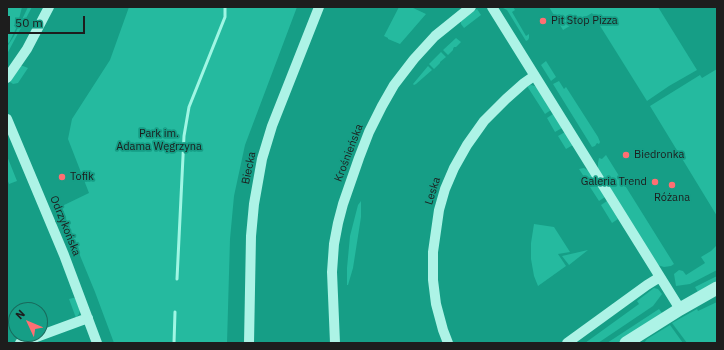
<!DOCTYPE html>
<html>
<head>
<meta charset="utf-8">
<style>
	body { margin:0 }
	#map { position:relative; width:724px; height:350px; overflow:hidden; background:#169e86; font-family:"IBM Plex Sans",sans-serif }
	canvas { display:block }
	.frame { position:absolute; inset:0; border:8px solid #1d1d1d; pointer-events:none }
	.north { position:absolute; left:8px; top:302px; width:40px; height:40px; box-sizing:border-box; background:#169e86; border:1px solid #196a5c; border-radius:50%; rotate:314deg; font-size:11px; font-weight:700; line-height:16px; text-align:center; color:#1d1d1d }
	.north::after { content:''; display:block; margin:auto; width:14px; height:18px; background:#ff6f73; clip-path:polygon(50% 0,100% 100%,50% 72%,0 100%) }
	.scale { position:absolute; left:8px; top:16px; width:77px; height:18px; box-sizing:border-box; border:2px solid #1d1d1d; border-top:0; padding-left:5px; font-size:12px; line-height:14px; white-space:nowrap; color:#1d1d1d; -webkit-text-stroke:3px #169e86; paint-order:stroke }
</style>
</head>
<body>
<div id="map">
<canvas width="724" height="350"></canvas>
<div class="frame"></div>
<div class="north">N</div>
<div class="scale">50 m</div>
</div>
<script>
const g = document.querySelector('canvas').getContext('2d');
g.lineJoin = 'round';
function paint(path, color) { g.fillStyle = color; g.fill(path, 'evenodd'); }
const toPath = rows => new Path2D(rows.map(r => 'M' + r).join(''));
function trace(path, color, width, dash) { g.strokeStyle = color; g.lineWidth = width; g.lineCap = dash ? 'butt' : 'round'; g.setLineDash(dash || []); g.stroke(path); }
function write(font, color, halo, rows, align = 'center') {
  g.font = font + ' "IBM Plex Sans",sans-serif'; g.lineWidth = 3.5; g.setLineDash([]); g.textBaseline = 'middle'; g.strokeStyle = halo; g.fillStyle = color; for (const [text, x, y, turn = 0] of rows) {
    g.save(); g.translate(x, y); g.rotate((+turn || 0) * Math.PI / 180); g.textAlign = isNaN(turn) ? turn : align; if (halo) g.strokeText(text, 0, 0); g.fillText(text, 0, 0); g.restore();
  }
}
const green = toPath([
	[7,7,22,7,19,19,20,20,9,43,7,42],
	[28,7,32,7,7,54,7,47,14,36],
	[129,7,297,7,245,145,234,196,230,239,227,343,114,343,95,292,60,207,89,193,68,139,72,119,110,60],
	[399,7,411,7,426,14,400,44,388,39,388,38,384,36],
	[501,7,513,7,515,10,512,12,526,36,529,34,529,38,528,40,526,41,507,10],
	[549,7,658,7,697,70,669,86,647,101,592,13,563,30],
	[477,9,481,15,464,28,461,24,461,21],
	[456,38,461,42,456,47,454,47,453,49,453,50,448,55,443,50],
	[441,52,446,57,440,62,440,63,434,69,429,64],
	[546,61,556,77,551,81,541,65],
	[21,66,23,66,28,68,18,83,13,84,10,82],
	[428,66,432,70,416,84,414,85,413,84],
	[717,69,717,216,650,106,700,75,702,78],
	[559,81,564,89,566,87,598,137,600,142,599,144,597,143,595,146,592,147,553,84],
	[531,85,535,86,537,88,551,110,545,114,527,86],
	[553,114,562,128,555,132,547,118],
	[565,132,573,145,566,149,558,136],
	[606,155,674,264,671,266,664,267,657,265,598,169,598,163,599,158,602,159],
	[7,156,17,181,9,184,7,179],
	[584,168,589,171,594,179,588,183,579,169],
	[597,184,605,197,599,201,590,187],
	[361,201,361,217,353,268,348,285,347,285,347,268,350,236,358,205],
	[607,201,618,219,612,223,601,205],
	[534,224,554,227,570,252,558,254,566,266,538,286,534,276,531,259,531,243],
	[716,246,717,247,717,270,690,284,676,286,674,274,679,270,683,271,686,275,705,263,701,257,711,251],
	[588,250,569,265,562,256],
	[717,276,717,282,698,292,695,287],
	[654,288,658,289,662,294,653,306,598,343,585,343,639,304,637,301],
	[73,298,75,298,80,310,79,314,76,318,69,299],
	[717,302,717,343,687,343,672,323,697,309,698,311],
	[659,309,662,313,618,343,607,343],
	[670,325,683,343,644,343,647,339]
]);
const stream = toPath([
	[177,279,184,136,189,107,225,17,225,7],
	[174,343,175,312]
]);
const minor = toPath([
	[492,7,680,309],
	[7,78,27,49,49,7],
	[7,119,64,255,97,343],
	[20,343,88,318],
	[249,343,251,236,254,204,262,159,272,126,319,7],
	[335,343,332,272,334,244,338,223,343,204,359,158,369,132,382,106,394,85,414,59,435,36,471,7],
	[448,343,443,330,436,304,433,280,433,252,439,210,445,189,454,168,467,145,484,121,506,99,524,83,534,76],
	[567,343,647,285,660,277]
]);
const tertiary = toPath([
	[626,343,680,309,717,288]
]);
const markers = [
	[543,21,4,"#ff6f73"],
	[626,155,4,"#ff6f73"],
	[62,177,4,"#ff6f73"],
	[655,182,4,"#ff6f73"],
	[672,185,4,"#ff6f73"]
];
const poiNames = [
	["Pit Stop Pizza",551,21],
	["Biedronka",634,155],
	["Tofik",70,177],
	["Galeria Trend",647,182,"right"],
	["Różana",672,198,"center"]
];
const parkNames = [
	["Park im.",159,134],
	["Adama Węgrzyna",159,147]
];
const streetNames = [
	["Krośnieńska",349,153,-69],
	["Biecka",249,168,-78],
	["Leska",433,191,-72],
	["Odrzykońska",65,226,68]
];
paint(green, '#25ba9f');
trace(stream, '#a0f6e4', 3);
trace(minor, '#adf3e6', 10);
trace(tertiary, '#adf3e6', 13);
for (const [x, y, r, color] of markers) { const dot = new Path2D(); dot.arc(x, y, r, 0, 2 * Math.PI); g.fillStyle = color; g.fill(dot); trace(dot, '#169e86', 1.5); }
write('11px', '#1d1d1d', '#169e86', poiNames, 'left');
write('11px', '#1b1d1c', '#169e86', parkNames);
write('11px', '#1d1d1d', '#169e86', streetNames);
</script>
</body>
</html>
